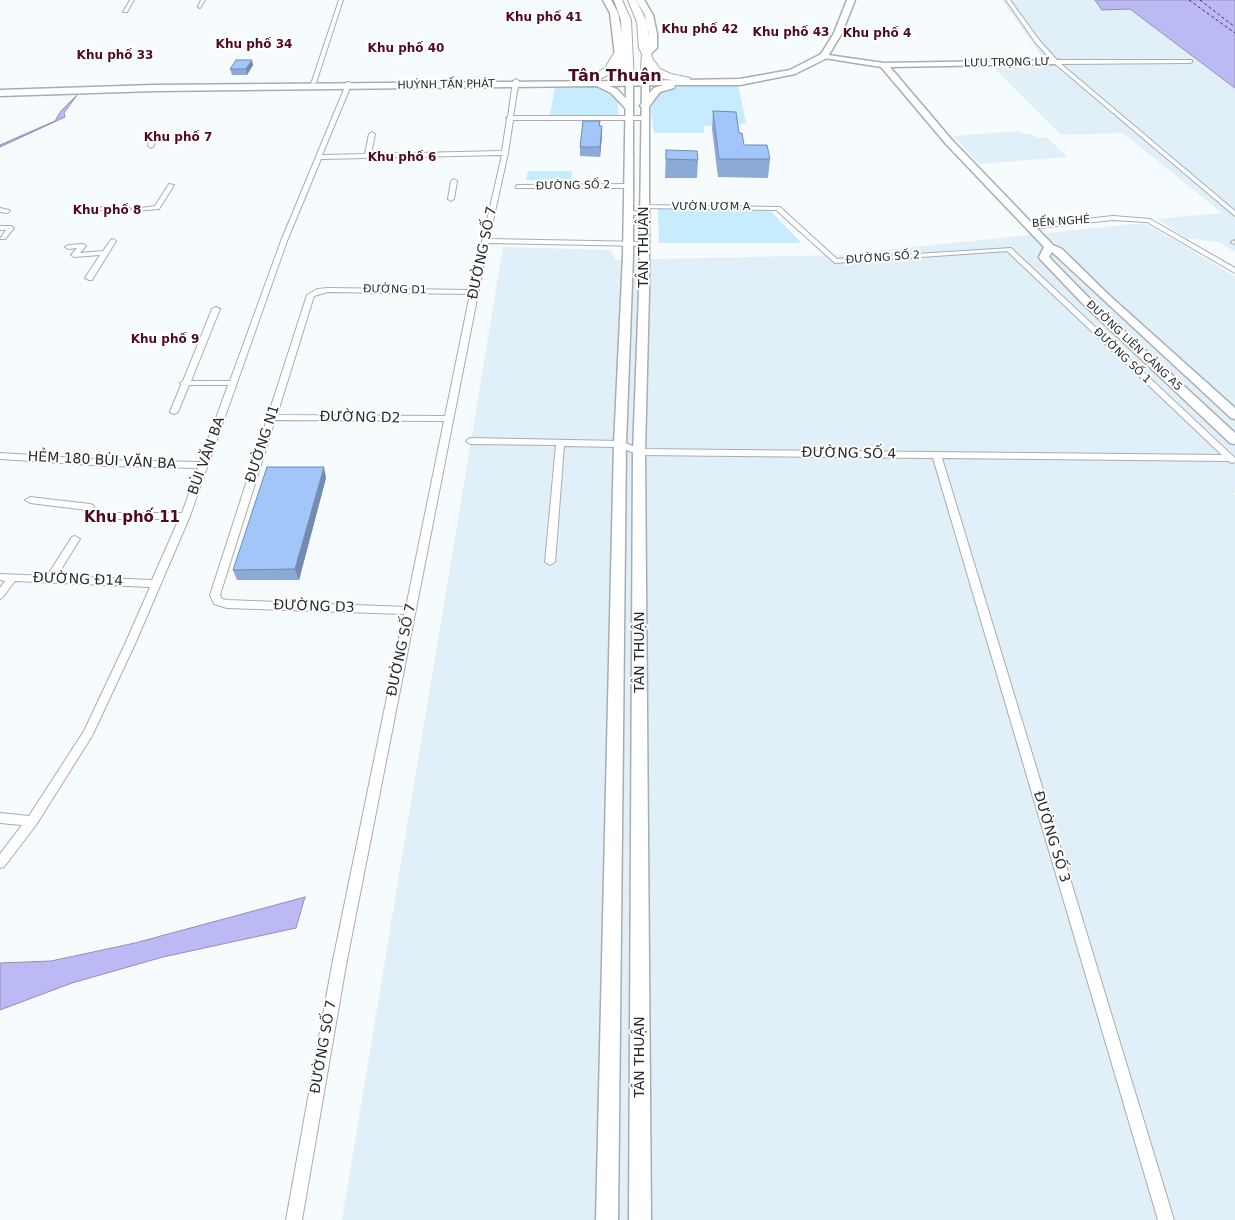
<!DOCTYPE html>
<html>
<head>
<meta charset="utf-8">
<style>
	body { margin:0 }
	canvas { display:block; background:#f6fbfe }
</style>
</head>
<body>
<canvas width="1235" height="1220"></canvas>
<script>
const g = document.querySelector('canvas').getContext('2d');
g.lineJoin = 'round';
function paint(path, color) { g.fillStyle = color; g.fill(path, 'evenodd'); }
const toPath = rows => new Path2D(rows.map(r => 'M' + r).join(''));
function trace(path, color, width, dash) { g.strokeStyle = color; g.lineWidth = width; g.lineCap = dash ? 'butt' : 'round'; g.setLineDash(dash || []); g.stroke(path); }
function write(font, color, halo, rows, align = 'center') {
  g.font = font + ' "DejaVu Sans",sans-serif'; g.lineWidth = 4; g.setLineDash([]); g.textBaseline = 'middle'; g.strokeStyle = halo; g.fillStyle = color; for (const [text, x, y, turn = 0] of rows) {
    g.save(); g.translate(x, y); g.rotate((+turn || 0) * Math.PI / 180); g.textAlign = isNaN(turn) ? turn : align; if (halo) g.strokeText(text, 0, 0); g.fillText(text, 0, 0); g.restore();
  }
}
const built = toPath([
	[1002,0,1095,0,1102,10,1130,9,1235,88,1235,252,1219,242,1186,238,1157,219,1222,213,1123,133,1061,135,993,67,1048,65],
	[1019,131,1022,134,1032,134,1037,138,1047,137,1067,157,979,164,954,136],
	[1144,223,1185,246,1235,277,1235,493,1233,494,1235,496,1235,1220,342,1220,503,247,611,250,615,260,837,255]
]);
const green = toPath([
	[738,85,746,123,740,125,704,126,704,133,654,133,651,112,652,100,664,89,675,86],
	[597,86,604,87,618,98,618,117,552,117,550,115,555,87],
	[528,171,572,171,571,181,526,180],
	[658,209,770,210,801,243,659,243]
]);
const water = toPath([
	[1095,0,1235,0,1235,88,1130,9,1102,10,1095,0],
	[77,95,64,113,65,117,0,147,0,145,55,121,61,111,77,95],
	[305,897,296,928,163,957,72,983,0,1010,0,963,51,961,135,943,305,897]
]);
const ferry = toPath([
	[1189,0,1235,33],
	[1200,0,1235,27]
]);
const street = toPath([
	[130,0,134,0,127,12,123,12,130,0],
	[201,0,205,0,200,8,198,7,201,0],
	[339,0,343,0,316,83,311,84,339,0],
	[1006,0,1010,0,1039,40,1057,60,1192,60,1192,62,1190,63,1061,64,1235,211,1235,216,1054,63,1035,42,1006,0],
	[516,79,519,81,513,116,644,116,647,118,644,120,513,120,508,153,489,239,644,242,647,244,644,246,488,243,346,965,302,1220,286,1220,332,965,404,614,227,608,214,604,210,595,307,295,317,289,328,288,471,290,502,155,321,159,287,241,190,516,135,644,92,736,36,825,4,867,0,868,0,854,22,825,0,823,0,813,29,816,84,731,125,644,150,587,15,581,3,597,0,599,0,588,5,581,0,580,0,574,47,576,72,537,75,536,80,539,57,576,152,580,179,519,94,519,91,518,87,510,30,503,25,500,30,497,90,504,93,505,97,513,182,513,198,468,108,466,0,459,0,453,108,460,200,462,228,385,189,385,178,412,174,414,170,412,181,385,180,383,183,381,212,309,216,307,220,309,191,381,230,381,281,241,347,82,352,83,322,155,365,154,369,134,372,132,375,134,371,154,502,151,507,119,506,118,508,117,513,81,516,79],
	[328,292,470,294,445,416,277,415,314,296,328,292],
	[275,420,444,421,406,607,227,600,222,599,220,595,275,420],
	[153,135,156,137,154,146,151,148,148,146,150,137,153,135],
	[454,179,457,181,454,199,451,201,448,199,451,181,454,179],
	[169,184,174,185,159,209,135,211,135,209,155,206,169,184],
	[518,185,628,184,631,186,628,188,516,188,516,186,518,185],
	[644,205,780,207,837,259,1011,248,1235,458,1235,462,1232,463,1228,461,942,458,1174,1220,1158,1220,933,458,639,455,619,447,564,446,555,562,550,565,545,562,556,445,470,444,466,441,470,438,620,441,640,449,1222,455,1007,251,835,263,776,210,642,208,642,206,644,205],
	[102,207,128,207,131,209,128,211,100,210,99,209,102,207],
	[0,208,9,210,10,211,7,213,0,212,0,208],
	[628,211,644,212,647,214,644,216,626,214,626,212,628,211],
	[1113,216,1150,219,1235,268,1235,273,1147,222,1113,220,1029,229,1026,227,1029,225,1113,216],
	[0,226,11,226,14,228,5,239,0,239,6,230,0,230,0,226],
	[113,239,116,241,92,280,89,280,85,278,100,255,74,257,71,255,77,248,68,249,65,247,68,245,83,244,86,246,80,253,103,251,111,240,113,239],
	[1234,240,1235,244,1232,243,1231,242,1234,240]
]);
const secondary = toPath([
	[821,54,884,63,1059,60,1060,62,1056,64,890,67,952,140,1053,245,1062,249,1110,296,1235,408,1235,419,1231,418,1052,252,1049,257,1092,301,1235,433,1235,444,1230,443,1084,305,1040,259,1039,257,1044,247,946,144,881,67,824,58,821,58,821,54],
	[626,82,633,84,633,256,626,444,618,1220,596,1220,614,444,623,256,626,82],
	[642,82,649,84,649,292,645,452,651,1220,629,1220,633,452,639,292,642,82]
]);
const primary = toPath([
	[603,0,611,0,618,13,622,34,626,81,740,79,790,70,821,54,834,33,847,0,855,0,842,33,827,58,795,74,740,85,675,85,674,88,660,92,648,108,645,109,640,106,647,95,654,88,663,85,609,86,617,89,632,105,632,109,629,110,626,109,611,93,597,86,154,91,0,96,0,90,154,85,618,81,610,13,603,0],
	[636,0,644,0,653,15,657,34,657,48,647,57,643,54,649,47,649,34,645,15,636,0]
]);
const highway = toPath([
	[614,0,622,0,631,20,634,84,629,87,624,84,623,57,613,72,592,83,584,83,583,81,605,68,622,40,621,20,614,0],
	[628,0,636,0,647,22,652,58,660,69,671,74,690,78,690,82,664,79,651,71,650,84,645,87,641,86,640,84,642,54,639,48,637,22,628,0]
]);
const wall = toPath([
	[253,65,247,75,232,75,230,69],
	[713,111,744,145,770,159,768,178,718,177,712,129],
	[600,126,602,126,602,135,600,157,580,156,580,147],
	[666,150,698,160,697,178,665,178],
	[326,478,299,580,237,580,233,570]
]);
const shadedWall = toPath([
	[252,60,253,65,247,75,246,69],
	[602,126,602,135,600,157,600,147],
	[324,467,326,478,299,580,295,569]
]);
const building = toPath([
	[236,60,252,60,246,69,230,69,236,60],
	[713,111,736,112,739,133,742,133,744,145,767,145,770,159,719,159,713,111],
	[583,121,600,121,599,126,602,126,600,147,580,147,583,121],
	[666,150,697,151,698,160,666,159,666,150],
	[267,467,324,467,295,569,233,570,267,467]
]);
const farStreetnames = [
	["LƯU TRỌNG LƯ",1007,63,-1],
	["HUỲNH TẤN PHÁT",446,85,-1],
	["ĐƯỜNG SỐ 2",573,186,-1],
	["VƯỜN ƯƠM A",711,207],
	["BẾN NGHÉ",1061,222,-4],
	["ĐƯỜNG SỐ 2",883,258,-4],
	["ĐƯỜNG D1",395,290,1],
	["ĐƯỜNG LIÊN CẢNG A5",1134,346,43],
	["ĐƯỜNG SỐ 1",1122,356,44]
];
const farNeighbourhoodnames = [
	["Khu phố 41",544,18],
	["Khu phố 42",700,30],
	["Khu phố 43",791,33],
	["Khu phố 4",877,34],
	["Khu phố 34",254,45],
	["Khu phố 40",406,49],
	["Khu phố 33",115,56],
	["Khu phố 7",178,138],
	["Khu phố 6",402,158],
	["Khu phố 8",107,211],
	["Khu phố 9",165,340]
];
const streetNames = [
	["TÂN THUẬN",644,247,-90],
	["ĐƯỜNG SỐ 7",483,253,-78],
	["ĐƯỜNG D2",360,418,1],
	["ĐƯỜNG N1",263,444,-72],
	["ĐƯỜNG SỐ 4",849,454,1],
	["BÙI VĂN BA",207,456,-70],
	["HẺM 180 BÙI VĂN BA",102,461,3],
	["ĐƯỜNG Đ14",78,580,2],
	["ĐƯỜNG D3",314,607,2],
	["ĐƯỜNG SỐ 7",402,650,-78],
	["TÂN THUẬN",640,652,-90],
	["ĐƯỜNG SỐ 3",1051,837,73],
	["ĐƯỜNG SỐ 7",324,1047,-80],
	["TÂN THUẬN",640,1057,-90]
];
const neighbourhoodNames = [
	["Khu phố 11",132,518]
];
const farDistrictnames = [
	["Tân Thuận",615,77]
];
paint(built, '#e1f0f8');
paint(green, '#c7ecfe');
paint(water, '#bcbaf5');
trace(water, '#908fb8', 1);
trace(ferry, '#38277a', 1, [3, 2.5]);
trace(street, '#a7adb1', 2);
trace(secondary, '#a7adb1', 3);
trace(primary, '#a7adb1', 3);
trace(highway, '#a7adb1', 2);
paint(street, '#fff');
paint(secondary, '#fff');
paint(primary, '#fff');
paint(highway, '#fff');
paint(wall, '#8caad7');
paint(shadedWall, '#728baf');
paint(building, '#a3c6fa');
trace(building, '#728baf', 1);
write('11px', '#282a2b', '#fff', farStreetnames);
write('bold 12px', '#500a1d', '#fff', farNeighbourhoodnames);
write('14px', '#282a2b', '#fff', streetNames);
write('bold 15px', '#500a1d', '#fff', neighbourhoodNames);
write('bold 16px', '#500a1d', '#fff', farDistrictnames);
</script>
</body>
</html>
